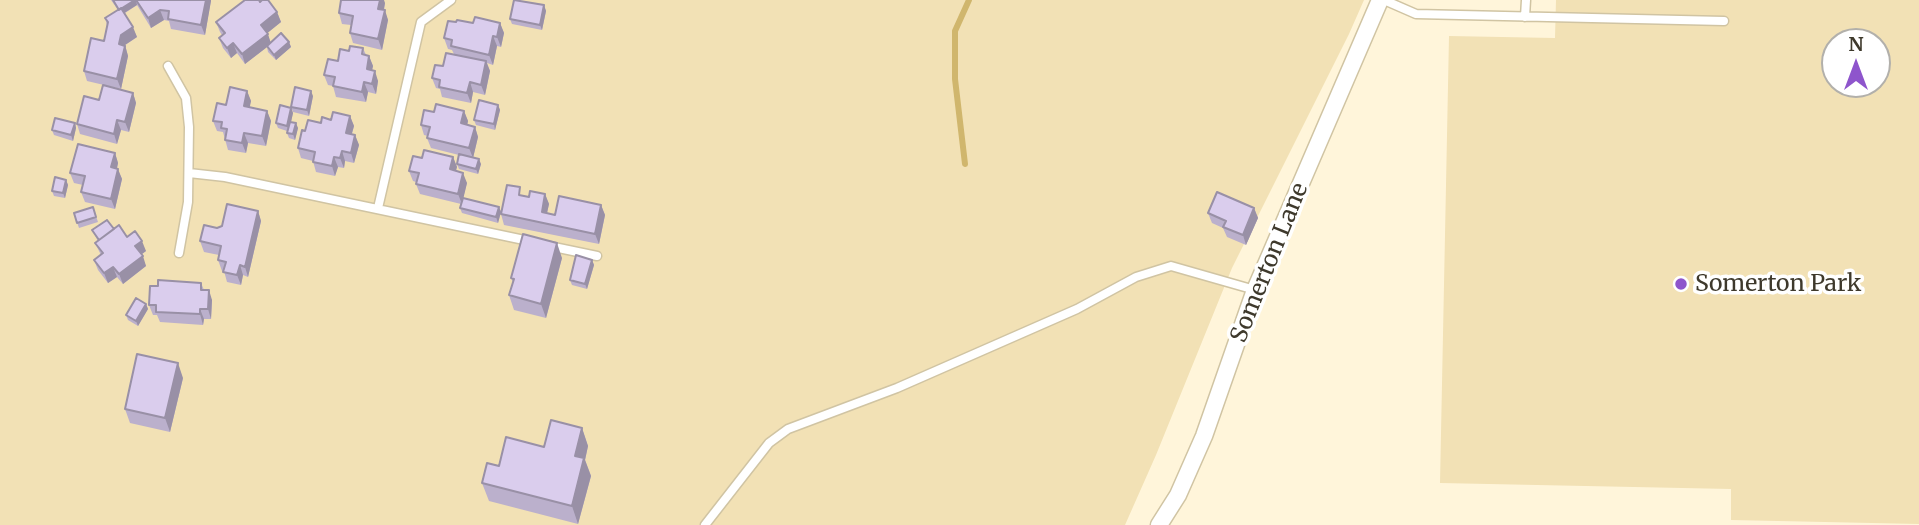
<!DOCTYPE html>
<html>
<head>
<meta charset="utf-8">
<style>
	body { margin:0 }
	#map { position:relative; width:1919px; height:525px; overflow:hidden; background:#fff5da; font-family:Merriweather,serif }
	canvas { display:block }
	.north { position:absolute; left:1821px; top:28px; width:70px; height:70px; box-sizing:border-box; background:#fff; border:2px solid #b2b0ab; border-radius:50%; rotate:0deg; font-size:19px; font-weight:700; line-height:28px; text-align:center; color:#3e392c }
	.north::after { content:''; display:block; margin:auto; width:24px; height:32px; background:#8e55cc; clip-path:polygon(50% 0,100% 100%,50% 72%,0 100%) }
</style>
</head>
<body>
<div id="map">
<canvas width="1919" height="525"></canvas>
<div class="north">N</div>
</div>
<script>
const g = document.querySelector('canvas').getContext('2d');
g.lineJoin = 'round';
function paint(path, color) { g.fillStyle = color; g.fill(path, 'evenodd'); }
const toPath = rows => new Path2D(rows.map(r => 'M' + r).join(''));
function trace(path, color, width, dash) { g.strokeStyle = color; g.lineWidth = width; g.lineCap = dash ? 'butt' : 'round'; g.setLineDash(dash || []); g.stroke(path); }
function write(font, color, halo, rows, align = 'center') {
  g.font = font + ' Merriweather,serif'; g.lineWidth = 7; g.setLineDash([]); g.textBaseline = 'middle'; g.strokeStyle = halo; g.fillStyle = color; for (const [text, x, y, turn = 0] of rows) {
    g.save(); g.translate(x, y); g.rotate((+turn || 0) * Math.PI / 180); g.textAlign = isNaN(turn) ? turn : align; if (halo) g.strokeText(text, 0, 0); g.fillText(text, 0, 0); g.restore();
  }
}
const green = toPath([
	[0,0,1364,0,1349,34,1232,268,1156,455,1125,525,0,525],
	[1556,0,1919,0,1919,524,1731,520,1731,489,1440,483,1449,36,1555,38],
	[1835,42,1877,42,1877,84,1835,84]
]);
const stream = toPath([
	[965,164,955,79,955,31,969,0]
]);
const lane = toPath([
	[1384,0,1416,14,1724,21],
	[1525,17,1526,0],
	[168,66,186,98,189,127,188,202,179,253],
	[189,173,225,177,529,241],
	[378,208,421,22,451,0],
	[549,246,597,256],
	[705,525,769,443,788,429,897,388,1077,309,1136,277,1171,266,1255,290]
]);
const street = toPath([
	[1159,525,1178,495,1204,436,1255,290,1380,0]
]);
const wall = toPath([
	[111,0,211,0,205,35,171,29,169,21,164,20,151,28,137,5,125,13,137,37,125,45,128,56,121,89,87,81,84,71,104,41,107,25,105,18,118,10],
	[260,2,277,12,281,22,267,33,271,43,289,42,291,47,276,60,268,52,267,47,245,64,237,53,231,58,223,48,219,38,222,35,220,32,216,22],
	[385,3,384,10,388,20,382,50,353,43,350,33,351,25,342,24,339,13],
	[544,5,546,11,542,30,512,24,510,19],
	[456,22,500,23,504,33,501,47,497,46,493,65,487,63,490,71,485,95,473,92,471,103,442,97,440,89,436,88,432,78,454,54,452,50,448,49,444,38],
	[363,48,366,55,369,56,373,66,372,70,378,81,376,94,368,92,366,102,336,97,333,86,328,85,324,75,349,51],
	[247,91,251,101,249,107,267,111,271,121,266,146,248,143,246,153,228,150,223,132,217,131,213,121,226,105],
	[133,93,136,103,129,132,121,130,117,144,80,134,77,124,99,100],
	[313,96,309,116,293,112,291,107],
	[498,105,500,110,495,130,476,125,474,120],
	[291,108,293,113,291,122,298,128,295,140,289,138,287,133,287,131,278,128,276,123],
	[464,111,468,121,467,125,475,127,478,137,473,158,481,164,478,174,459,169,457,164,459,155,431,148,427,138,428,136,424,135,421,125,434,112],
	[350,116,354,126,352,134,355,135,359,145,354,163,345,161,344,168,338,167,335,176,316,172,313,161,301,158,298,148,305,131,321,123],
	[75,123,76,128,73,141,54,135,52,130],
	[115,153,118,163,117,168,122,179,115,209,85,202,81,192,83,185,74,183,70,173],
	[453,157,457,167,456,171,467,183,463,198,499,207,501,212,498,223,462,213,460,208,461,204,420,194,416,184,416,182,413,181,409,171,422,158],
	[66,180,68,185,65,198,54,196,52,191],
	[545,194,549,204,547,213,555,215,601,205,605,215,599,244,504,225,501,214,523,196,529,197],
	[93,207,98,222,79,228,74,213],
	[1254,208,1258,218,1246,245,1227,237,1223,228,1212,223,1208,213],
	[258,211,261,221,248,277,243,275,241,285,227,282,224,271,222,271,218,260,219,255,204,252,200,241,217,228],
	[114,229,127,237,146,251,141,255,146,266,123,284,117,277,108,283,98,270,94,260,101,255,95,243,98,241,92,230],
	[562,258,546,318,514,310,509,295,513,282,511,278],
	[592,260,594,265,587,289,572,285,570,280],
	[201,283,204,290,212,300,211,319,204,319,203,325,160,322,157,315,153,315,149,305,158,286],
	[146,304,148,309,138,326,128,320,126,315],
	[183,378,170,432,130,423,125,409],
	[582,428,588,446,585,460,591,476,578,524,489,501,482,483,544,447]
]);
const shadedWall = toPath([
	[136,0,137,5,121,15,119,10],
	[206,0,211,0,211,1,205,35,201,25],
	[380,0,384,0,385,3,382,19,378,9],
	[544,5,546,11,542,30,540,25],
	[160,10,164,20,151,28,148,18],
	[385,10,388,20,382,50,378,39],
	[277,12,281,22,265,35,261,25],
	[500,23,504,33,501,47,497,37],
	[133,27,137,37,125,45,128,56,121,89,117,79,119,44,121,35],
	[268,34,271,44,245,64,242,54],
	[493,36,497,46,493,65,489,55],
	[289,42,291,47,276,60,274,55],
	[233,43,237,53,231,58,227,48],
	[369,56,373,66,370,79,367,69],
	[486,61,490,71,485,95,481,85],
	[375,71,378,81,376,94,372,84],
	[364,82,368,92,366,102,362,92],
	[470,82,473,92,471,103,467,93],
	[247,91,251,101,248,116,244,106],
	[311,91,313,96,309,116,307,110],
	[133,93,136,103,129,132,125,122],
	[498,105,500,110,495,130,494,124],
	[291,108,293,113,289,131,287,126],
	[267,111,271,121,266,146,262,136],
	[464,111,468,121,465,134,461,123],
	[350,116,354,126,349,143,346,133],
	[117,120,121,130,117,144,114,134],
	[75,123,76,128,73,141,71,135],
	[296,123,298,128,295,140,293,134],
	[475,127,478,137,473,158,469,148],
	[244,133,248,143,246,153,242,143],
	[355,135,359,145,354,163,351,153],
	[342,151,345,161,344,168,340,158],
	[115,153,118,163,115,177,111,167],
	[334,157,338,167,335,176,332,166],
	[453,157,457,167,453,179,450,169],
	[479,159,481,164,478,174,476,169],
	[118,169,122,179,115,209,111,199],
	[463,173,467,183,462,204,458,194],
	[66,180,68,185,65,198,63,193],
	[545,194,549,204,545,222,542,212],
	[601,205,605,215,599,244,595,234],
	[499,207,501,212,498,223,496,217],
	[1254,208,1258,218,1246,245,1243,235],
	[258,211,261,221,248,277,245,267],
	[142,241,146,251,139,256,135,246],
	[557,243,562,258,546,318,541,304],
	[143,256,146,266,123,284,119,274],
	[592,260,594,265,587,289,585,284],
	[240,265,243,275,241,285,237,275],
	[113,267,117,277,108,283,104,273],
	[209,290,212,300,211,319,208,309],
	[146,304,148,309,138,326,136,321],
	[200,309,204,319,203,325,200,314],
	[178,363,183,378,170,432,165,418],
	[582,428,588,446,585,460,591,476,578,524,572,506,575,456]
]);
const building = toPath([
	[113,0,135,0,119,10,113,0],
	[136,0,206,0,201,25,168,19,169,11,160,10,148,18,136,0],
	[245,0,259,0,260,2,262,0,268,0,277,12,261,25,268,34,242,54,233,43,227,48,219,38,225,33,216,22,245,0],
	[341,0,380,0,378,9,385,10,378,39,350,33,353,16,339,13,341,0],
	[514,0,544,5,540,25,510,19,514,0],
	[121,8,133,27,121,35,119,44,125,46,117,79,84,71,91,38,104,41,108,22,105,18,121,8],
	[475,17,500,23,497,37,493,36,489,55,451,46,452,40,444,38,448,21,456,22,457,20,473,23,475,17],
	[281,33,289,42,274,55,267,46,281,33],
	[350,46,363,48,362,54,369,56,367,69,375,71,372,84,364,82,362,92,333,86,335,77,324,75,328,59,338,61,340,49,349,51,350,46],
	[446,53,486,61,481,85,470,82,467,93,439,87,440,80,432,78,435,65,443,66,446,53],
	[103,85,133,93,125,122,117,120,114,134,77,124,84,96,99,100,103,85],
	[230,87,247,91,244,106,267,111,262,136,244,133,242,143,225,140,227,129,221,128,222,122,213,121,217,103,226,105,230,87],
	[295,87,311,91,307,110,291,107,295,87],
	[479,100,498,105,494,124,474,120,479,100],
	[436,104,464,111,461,123,475,127,469,148,427,138,430,127,421,125,424,110,434,112,436,104],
	[280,105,291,108,287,126,276,123,280,105],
	[333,112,350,116,346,133,355,135,351,153,342,151,340,158,334,157,332,166,313,162,315,152,298,148,302,130,305,131,308,120,321,123,322,117,331,120,333,112],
	[55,118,75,123,71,135,52,130,55,118],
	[290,122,296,123,293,134,287,133,290,122],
	[78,144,115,153,111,167,118,169,111,199,81,192,85,176,70,173,78,144],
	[424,150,453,157,450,169,463,173,458,194,416,184,419,173,409,171,413,156,422,158,424,150],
	[459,154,479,159,476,169,457,164,459,154],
	[55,177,66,180,63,193,52,191,55,177],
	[507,185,520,187,519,195,529,197,530,191,545,194,542,212,555,215,559,196,601,205,595,234,501,214,507,185],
	[1217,192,1254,208,1243,235,1223,227,1226,221,1208,213,1217,192],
	[463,198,499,207,496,217,460,208,463,198],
	[227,204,258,211,245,267,240,265,237,275,223,272,226,262,218,260,221,246,200,241,204,225,217,228,222,226,227,204],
	[93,207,96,217,77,223,74,213,93,207],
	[107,220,114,229,99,240,92,230,107,220],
	[119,225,127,237,135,231,142,241,135,246,143,256,119,274,113,267,104,273,94,260,103,253,95,243,119,225],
	[523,234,557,243,541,304,509,295,514,279,511,278,523,234],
	[576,255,592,260,585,284,570,280,576,255],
	[158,280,201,283,201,290,209,290,208,309,200,309,200,314,156,312,156,305,149,305,150,286,158,286,158,280],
	[136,298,146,304,136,321,126,315,136,298],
	[137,354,178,363,165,418,125,409,137,354],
	[551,420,582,428,575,456,584,458,572,506,482,483,487,463,499,466,506,437,544,447,551,420]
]);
const markers = [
	[1681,284,7,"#8e55cc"]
];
const streetNames = [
	["Somerton Lane",1270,263,-68]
];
const poiNames = [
	["Somerton Park",1695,284]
];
paint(green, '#f2e1b5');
trace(stream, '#d0b66d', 6);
trace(lane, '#d0c4a3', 11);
trace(street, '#d0c4a3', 19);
trace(lane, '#fff', 8);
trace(street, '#fff', 16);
paint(wall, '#bbb0cc');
paint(shadedWall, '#9990a6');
paint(building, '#dacded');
trace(building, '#9990a6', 2);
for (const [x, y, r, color] of markers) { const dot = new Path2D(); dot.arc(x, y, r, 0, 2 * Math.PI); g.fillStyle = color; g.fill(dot); trace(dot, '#fff', 2.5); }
write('23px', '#3e392c', '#fff', streetNames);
write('23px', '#3e392c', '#fff', poiNames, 'left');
</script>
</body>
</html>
